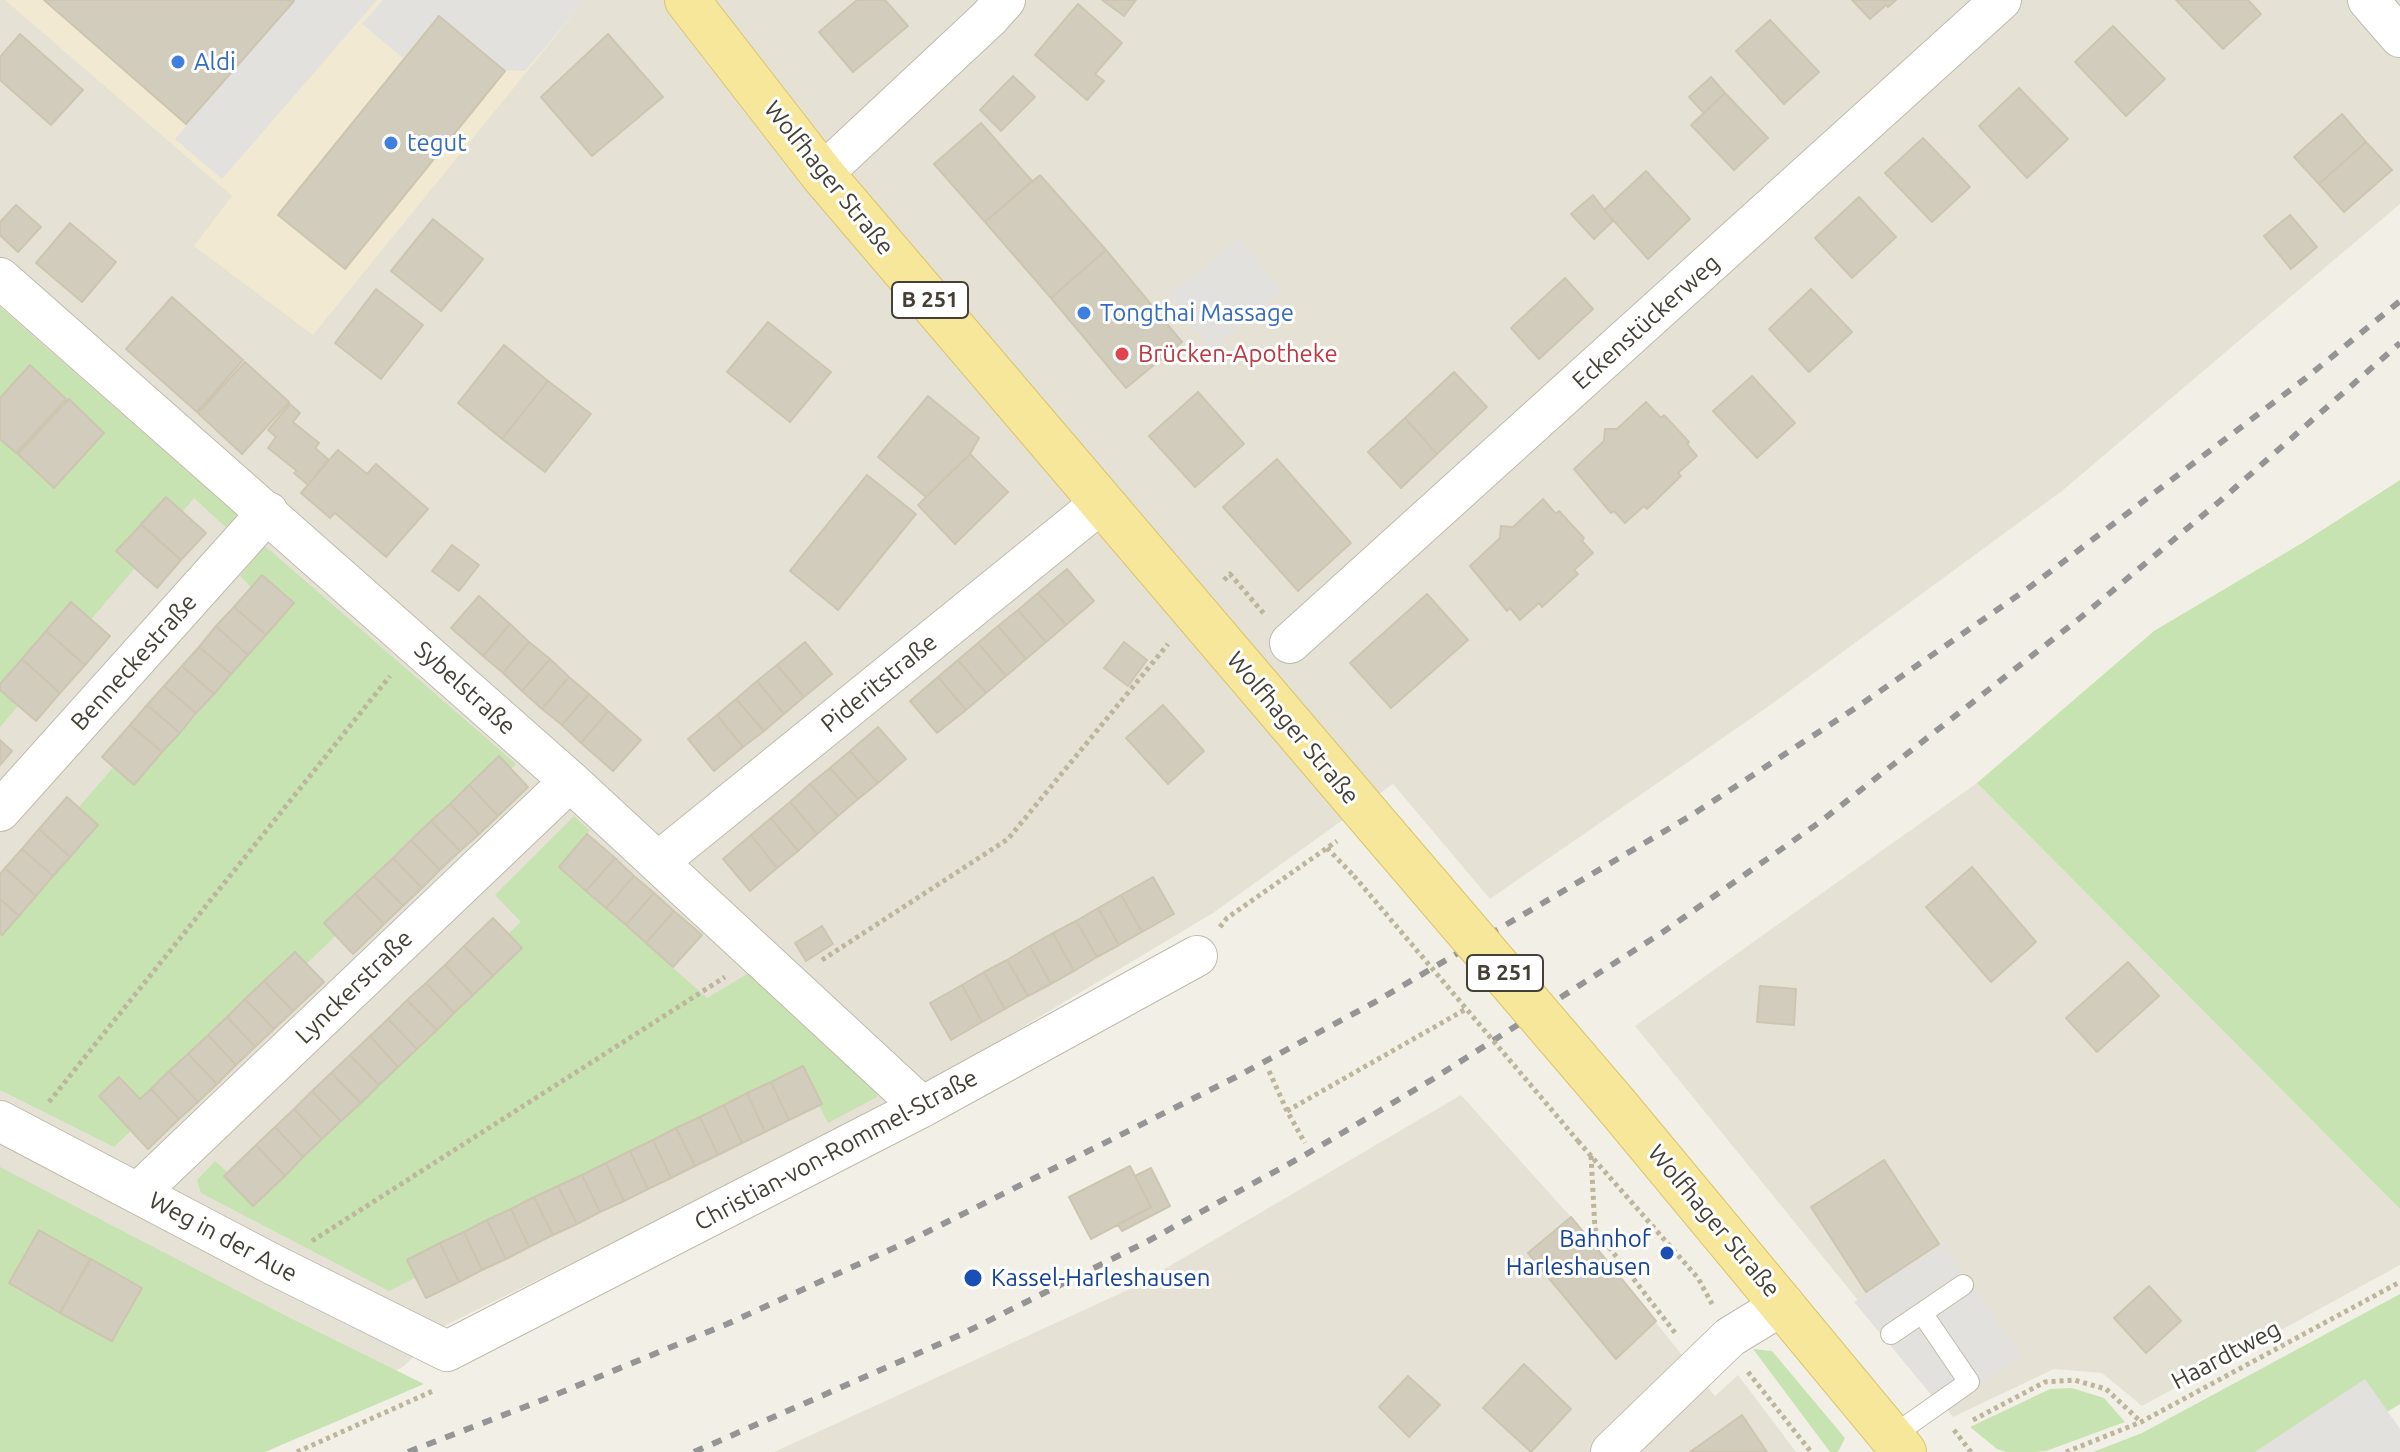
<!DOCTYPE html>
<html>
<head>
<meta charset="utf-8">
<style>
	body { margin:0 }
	canvas { display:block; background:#f2f0e6 }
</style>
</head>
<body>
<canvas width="2400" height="1452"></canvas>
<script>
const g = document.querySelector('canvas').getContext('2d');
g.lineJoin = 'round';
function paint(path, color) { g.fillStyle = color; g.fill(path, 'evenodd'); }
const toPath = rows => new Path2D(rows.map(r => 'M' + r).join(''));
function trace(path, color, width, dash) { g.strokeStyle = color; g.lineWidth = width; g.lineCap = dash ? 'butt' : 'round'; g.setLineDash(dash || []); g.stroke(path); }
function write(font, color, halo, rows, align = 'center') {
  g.font = font + ' Ubuntu,sans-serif'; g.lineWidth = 6; g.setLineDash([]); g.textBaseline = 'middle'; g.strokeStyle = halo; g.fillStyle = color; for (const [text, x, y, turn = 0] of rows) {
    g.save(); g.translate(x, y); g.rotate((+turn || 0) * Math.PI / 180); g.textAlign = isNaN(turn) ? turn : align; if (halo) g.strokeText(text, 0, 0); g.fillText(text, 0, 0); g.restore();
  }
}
const residential = toPath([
	[0,0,2400,0,2400,204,2062,491,1769,706,1490,899,1393,784,1213,913,889,1107,446,1325,403,1367,233,1452,0,1452],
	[1977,783,2400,1209,2400,1265,2142,1406,2102,1373,2054,1369,1953,1417,1635,1026],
	[1461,1095,1571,1217,1715,1396,1738,1375,1796,1452,774,1452,1132,1288]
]);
const commercial = toPath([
	[5,0,585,0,313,335,194,246,232,196]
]);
const green = toPath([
	[0,307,241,518,230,531,194,498,0,727],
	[2400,480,2400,1209,1977,783,2154,631,2302,543],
	[265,546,516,764,114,1147,0,1090,0,898,261,597,240,576],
	[574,816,590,831,559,867,707,998,752,971,877,1085,877,1097,828,1123,805,1078,389,1291,201,1193,197,1180,215,1161,237,1181,521,922,495,895],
	[0,1167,286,1316,424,1384,265,1452,0,1452],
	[2400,1294,2400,1404,2361,1428,2258,1452,2093,1452,2142,1433],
	[1753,1349,1772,1351,1845,1438,1838,1452,1830,1452],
	[2072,1388,2104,1398,2125,1422,2046,1451,2035,1452,2006,1452,1997,1449,1970,1427,2050,1389]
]);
const parking = toPath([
	[294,0,377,0,222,179,175,139],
	[383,0,585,0,525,71,506,70,439,15,403,58,362,24],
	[1239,238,1283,292,1212,349,1169,295],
	[1944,1244,2021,1356,1943,1409,1854,1302],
	[2365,1379,2400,1429,2400,1452,2255,1452]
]);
const building = toPath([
	[44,0,293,0,294,1,186,124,44,0],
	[857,0,885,0,908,26,853,72,819,32,857,0],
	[1102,0,1136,0,1124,16,1102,0],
	[1852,0,1896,0,1888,7,1886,5,1870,19,1852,0],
	[2176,0,2248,0,2261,14,2223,49,2176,0],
	[1078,4,1122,43,1095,74,1104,81,1087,100,1035,55,1078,4],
	[439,16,505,71,345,269,278,215,439,16],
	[1770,20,1819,72,1784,104,1736,51,1770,20],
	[2113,26,2165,79,2126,116,2075,62,2113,26],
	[20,34,83,90,51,125,0,80,0,57,20,34],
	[608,34,663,97,592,156,541,97,608,34],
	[1013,76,1035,97,1001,131,980,110,1013,76],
	[1711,77,1725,93,1704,113,1689,97,1711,77],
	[2019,88,2068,139,2027,178,1979,126,2019,88],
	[1725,93,1768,138,1734,170,1691,125,1725,93],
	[2342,114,2366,142,2319,184,2294,157,2342,114],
	[981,123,1032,181,985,222,934,164,981,123],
	[1923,138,1970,187,1932,222,1885,173,1923,138],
	[2366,142,2392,170,2344,212,2319,184,2366,142],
	[1646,171,1690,219,1648,259,1604,210,1646,171],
	[1040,175,1106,250,1051,298,985,222,1040,175],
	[1593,195,1613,221,1594,239,1571,214,1593,195],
	[1859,197,1896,237,1852,278,1815,238,1859,197],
	[16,205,41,227,18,252,0,235,0,222,16,205],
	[2290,215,2317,247,2291,269,2264,236,2290,215],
	[433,219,483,259,441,311,391,271,433,219],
	[70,223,116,262,82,302,36,263,70,223],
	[1106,250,1182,342,1126,388,1051,298,1106,250],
	[1565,278,1593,309,1539,359,1511,328,1565,278],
	[376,289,423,325,381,379,335,343,376,289],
	[1811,289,1852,332,1809,372,1769,329,1811,289],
	[172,297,243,360,197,412,126,349,172,297],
	[768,322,831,372,790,422,727,372,768,322],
	[504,345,548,381,502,439,458,403,504,345],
	[245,362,289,402,242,454,198,413,245,362],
	[30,365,66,399,16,453,0,439,0,398,30,365],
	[1454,372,1487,407,1437,454,1405,418,1454,372],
	[1752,376,1795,423,1757,458,1713,411,1752,376],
	[548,381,591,414,545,472,502,439,548,381],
	[1198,392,1244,444,1195,487,1149,436,1198,392],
	[928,396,979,438,970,454,926,497,878,457,928,396],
	[69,399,104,433,54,488,18,454,69,399],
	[1646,402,1661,418,1664,415,1689,442,1687,444,1697,456,1678,473,1681,476,1647,509,1644,506,1625,523,1614,511,1611,513,1574,469,1604,441,1605,429,1617,429,1646,402],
	[290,404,300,413,293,422,319,443,315,448,328,459,308,485,294,473,297,471,268,448,276,437,268,430,290,404],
	[1405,418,1437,454,1401,488,1368,452,1405,418],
	[338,450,367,474,376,464,428,509,386,557,335,513,330,518,301,493,338,450],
	[970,454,1008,492,955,544,918,505,970,454],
	[1277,459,1351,543,1298,591,1223,507,1277,459],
	[867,475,916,514,838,610,790,571,867,475],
	[166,497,206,533,181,560,141,524,166,497],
	[1543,499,1556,514,1559,511,1584,538,1582,541,1593,553,1574,570,1578,574,1542,607,1539,603,1520,620,1510,608,1507,611,1470,566,1500,538,1501,526,1513,527,1543,499],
	[141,525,181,560,157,588,116,551,141,525],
	[452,545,479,565,459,591,432,571,452,545],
	[1067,569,1094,601,1066,625,1038,593,1067,569],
	[262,575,294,603,266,635,234,607,262,575],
	[1038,593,1066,625,1046,642,1018,610,1038,593],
	[1427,594,1468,640,1391,708,1350,663,1427,594],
	[479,596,510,624,483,656,451,628,479,596],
	[71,602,110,636,85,665,46,631,71,602],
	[234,607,266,635,248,655,216,626,234,607],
	[1018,610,1046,642,1026,659,998,626,1018,610],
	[510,624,529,642,503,673,483,656,510,624],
	[216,626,248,655,231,674,199,647,216,626],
	[998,626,1026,659,1006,676,978,643,998,626],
	[46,631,85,665,60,693,22,659,46,631],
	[529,642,550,659,522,691,503,673,529,642],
	[805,642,832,674,804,697,777,665,805,642],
	[1124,642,1147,660,1128,686,1104,668,1124,642],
	[978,643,1006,676,986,693,958,660,978,643],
	[199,647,231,674,214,694,182,666,199,647],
	[22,659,60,693,36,721,0,690,0,684,22,659],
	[550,659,569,677,542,709,522,691,550,659],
	[958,660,986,693,966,710,938,677,958,660],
	[777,665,804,697,784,714,757,681,777,665],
	[182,666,214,694,196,713,164,686,182,666],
	[569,677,589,694,562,725,542,709,569,677],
	[938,677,966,710,937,733,910,701,938,677],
	[757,681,784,714,764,731,736,699,757,681],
	[164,686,196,713,180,733,147,705,164,686],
	[589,694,608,711,581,743,562,725,589,694],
	[736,699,764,731,743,747,717,715,736,699],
	[147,705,180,733,162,752,130,725,147,705],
	[1163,705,1204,751,1168,784,1126,738,1163,705],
	[608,711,641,740,613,771,581,743,608,711],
	[717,715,743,747,714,771,688,739,717,715],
	[130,725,162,752,134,785,102,757,130,725],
	[878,727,906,759,878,783,850,751,878,727],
	[0,740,12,751,0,765,0,740],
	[850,751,878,783,858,799,830,768,850,751],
	[499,756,528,787,498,816,469,785,499,756],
	[830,768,858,799,838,816,810,784,830,768],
	[810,784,838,816,817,834,790,802,810,784],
	[469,785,498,816,479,834,450,804,469,785],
	[67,797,98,825,70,857,39,829,67,797],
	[790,802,817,834,798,851,771,818,790,802],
	[450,804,479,834,460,851,431,821,450,804],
	[771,818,798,851,777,868,751,835,771,818],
	[431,821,460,851,440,870,411,840,431,821],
	[39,829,70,857,53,876,22,849,39,829],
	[587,834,615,858,586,891,559,867,587,834],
	[751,835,777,868,750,891,723,859,751,835],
	[411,840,440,870,422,888,393,858,411,840],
	[22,849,53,876,36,896,5,868,22,849],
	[393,858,422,888,403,906,374,876,393,858],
	[615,858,634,876,606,908,586,891,615,858],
	[1972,867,2036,942,1991,982,1926,907,1972,867],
	[5,868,36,896,19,916,0,899,0,874,5,868],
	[374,876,403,906,384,924,355,894,374,876],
	[634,876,654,893,626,925,606,908,634,876],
	[1153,877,1174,914,1142,932,1121,895,1153,877],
	[654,893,674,911,646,943,626,925,654,893],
	[355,894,384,924,353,954,324,923,355,894],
	[1121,895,1142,932,1119,945,1098,908,1121,895],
	[0,899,19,916,2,935,0,934,0,899],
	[1098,908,1119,945,1097,957,1076,921,1098,908],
	[674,911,702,935,673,967,646,943,674,911],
	[493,918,522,948,493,976,464,946,493,918],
	[1076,921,1097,957,1074,971,1053,933,1076,921],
	[822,926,833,944,806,961,795,943,822,926],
	[1053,933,1074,971,1051,984,1030,946,1053,933],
	[464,946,493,976,473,995,445,965,464,946],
	[1030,946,1051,984,1028,996,1007,960,1030,946],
	[295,952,324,982,293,1011,264,981,295,952],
	[1007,960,1028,996,1005,1009,984,972,1007,960],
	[2128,962,2159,996,2097,1052,2066,1018,2128,962],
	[445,965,473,995,454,1013,426,983,445,965],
	[984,972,1005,1009,982,1022,962,985,984,972],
	[264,981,293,1011,274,1029,245,999,264,981],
	[426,983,454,1013,437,1030,407,1000,426,983],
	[962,985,982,1022,951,1040,930,1003,962,985],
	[1760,986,1796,989,1794,1025,1757,1022,1760,986],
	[245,999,274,1029,255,1047,227,1017,245,999],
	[407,1000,437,1030,417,1049,388,1019,407,1000],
	[227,1017,255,1047,236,1065,208,1035,227,1017],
	[388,1019,417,1049,398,1067,370,1036,388,1019],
	[208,1035,236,1065,217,1084,188,1054,208,1035],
	[370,1036,398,1067,379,1085,350,1055,370,1036],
	[188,1054,217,1084,198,1102,169,1071,188,1054],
	[350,1055,379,1085,361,1103,331,1073,350,1055],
	[803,1066,822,1104,789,1120,771,1082,803,1066],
	[169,1071,198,1102,179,1119,151,1089,169,1071],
	[331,1073,361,1103,341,1121,312,1091,331,1073],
	[119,1077,140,1099,151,1089,179,1119,148,1149,99,1096,119,1077],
	[771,1082,789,1120,765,1132,747,1093,771,1082],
	[312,1091,341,1121,322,1139,294,1109,312,1091],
	[747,1093,765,1132,742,1143,724,1105,747,1093],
	[724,1105,742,1143,718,1155,700,1117,724,1105],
	[294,1109,322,1139,303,1157,275,1127,294,1109],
	[700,1117,718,1155,695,1166,676,1128,700,1117],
	[275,1127,303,1157,285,1176,256,1145,275,1127],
	[676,1128,695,1166,671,1178,653,1140,676,1128],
	[653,1140,671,1178,648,1189,630,1151,653,1140],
	[256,1145,285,1176,253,1206,224,1176,256,1145],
	[630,1151,648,1189,624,1201,606,1163,630,1151],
	[1884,1160,1939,1244,1866,1292,1811,1207,1884,1160],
	[606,1163,624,1201,600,1212,582,1175,606,1163],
	[1130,1166,1151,1207,1091,1239,1069,1197,1130,1166],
	[1151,1168,1170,1206,1122,1231,1118,1225,1151,1207,1135,1176,1151,1168],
	[582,1175,600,1212,577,1224,558,1186,582,1175],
	[558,1186,577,1224,553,1235,534,1197,558,1186],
	[534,1197,553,1235,529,1247,511,1209,534,1197],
	[511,1209,529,1247,506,1259,487,1220,511,1209],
	[1571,1217,1656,1321,1616,1359,1528,1253,1571,1217],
	[487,1220,506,1259,482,1270,464,1232,487,1220],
	[39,1230,90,1259,60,1313,9,1283,39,1230],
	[464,1232,482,1270,459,1282,440,1243,464,1232],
	[440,1243,459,1282,426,1298,407,1260,440,1243],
	[91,1259,142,1288,112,1341,60,1313,91,1259],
	[2149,1286,2181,1321,2146,1353,2114,1318,2149,1286],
	[1524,1364,1571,1409,1531,1452,1483,1408,1524,1364],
	[1408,1376,1440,1405,1409,1437,1379,1407,1408,1376],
	[1742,1415,1767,1452,1690,1452,1742,1415]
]);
const path = toPath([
	[1224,580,1230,574,1265,615],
	[1327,848,1354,876],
	[1220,927,1227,918,1337,841],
	[822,960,1008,839,1168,644],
	[1269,1071,1287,1111,1305,1143],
	[49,1102,390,676],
	[1287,1111,1466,1009],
	[1578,1141,1698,1278,1712,1304],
	[1591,1156,1595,1229,1676,1334],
	[312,1241,725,977],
	[1748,1372,1811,1452],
	[1973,1420,2045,1382,2074,1380,2106,1389,2141,1422],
	[1954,1430,1971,1452],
	[297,1452,435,1390],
	[2066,1452,2141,1422,2400,1282]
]);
const lane = toPath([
	[1891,1334,1963,1285],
	[1891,1437,1969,1382,1922,1313]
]);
const street = toPath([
	[2368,0,2400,37],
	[822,174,989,18,1005,0],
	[0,278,570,781,922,1107],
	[1290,643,2001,0],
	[0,811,268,512],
	[658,862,1101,503],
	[0,1121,274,1265,447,1351,922,1107,1197,956],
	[138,1193,570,781],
	[1611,1452,1730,1337,1784,1304]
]);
const primary = toPath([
	[687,0,822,174,1392,843],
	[1617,1106,1904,1452]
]);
const rail = toPath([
	[408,1452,545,1399,727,1324,905,1243,1236,1077,1375,1002,1692,815,1863,703,2030,587,2306,378,2400,301],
	[694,1452,960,1335,1148,1241,1305,1155,1433,1079,1663,932,1820,822,2080,618,2220,501,2400,343]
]);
const pathBridge = toPath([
	[1354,876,1578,1141]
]);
const primaryBridge = toPath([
	[1392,843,1617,1106]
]);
const markers = [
	[178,62,8,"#3f7fe0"],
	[391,143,8,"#3f7fe0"],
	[1084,313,8,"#3f7fe0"],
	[1122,354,8,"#e0444e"],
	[1667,1253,8,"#1a4fb4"],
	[973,1278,10,"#1a4fb4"]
];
const shields = [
	[930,300,76],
	[1505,973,76]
];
const shieldNames = [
	["B 251",930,300],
	["B 251",1505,973]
];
const shopNames = [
	["Aldi",194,62],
	["tegut",407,143],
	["Tongthai Massage",1100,313]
];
const streetNames = [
	["Wolfhager Straße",829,178,51],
	["Eckenstückerweg",1646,322,-42],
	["Benneckestraße",134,662,-48],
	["Pideritstraße",879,683,-39],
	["Sybelstraße",465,688,42],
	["Wolfhager Straße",1293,728,50],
	["Lynckerstraße",354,987,-44],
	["Christian-von-Rommel-Straße",836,1150,-28],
	["Wolfhager Straße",1714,1221,50],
	["Weg in der Aue",223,1237,28],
	["Haardtweg",2226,1355,-28]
];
const healthNames = [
	["Brücken-Apotheke",1138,354]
];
const transitNames = [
	["Bahnhof",1651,1239],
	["Harleshausen",1651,1267],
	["Kassel-Harleshausen",991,1278,"left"]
];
paint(residential, '#e5e2d5');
paint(commercial, '#f2e9d2');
paint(green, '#c7e3b2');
paint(parking, '#e3e1de');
paint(building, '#d2ccbc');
trace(building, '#cdc5b0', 2);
trace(lane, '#bfbbac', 22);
trace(street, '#bfbbac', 42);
trace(primary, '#dac66c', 46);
trace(path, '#bdb59c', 5, [4, 4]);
trace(lane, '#fff', 20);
trace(street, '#fff', 40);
trace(primary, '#f6e79a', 44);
trace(rail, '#959595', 6, [10, 10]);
trace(primaryBridge, '#dac66c', 46, []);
trace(pathBridge, '#bdb59c', 5, [4, 4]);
trace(primaryBridge, '#f6e79a', 44);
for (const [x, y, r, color] of markers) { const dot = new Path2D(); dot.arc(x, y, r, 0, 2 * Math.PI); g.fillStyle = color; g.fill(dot); trace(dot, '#fff', 3); }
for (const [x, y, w] of shields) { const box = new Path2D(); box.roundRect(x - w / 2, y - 18, w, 36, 6); g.fillStyle = '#fff'; g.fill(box); trace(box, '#444036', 2); }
write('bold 22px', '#444036', null, shieldNames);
write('24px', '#366cbe', '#fff', shopNames, 'left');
write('24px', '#444036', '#fff', streetNames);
write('24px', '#be3a42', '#fff', healthNames, 'left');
write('24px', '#164399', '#fff', transitNames, 'right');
</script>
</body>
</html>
